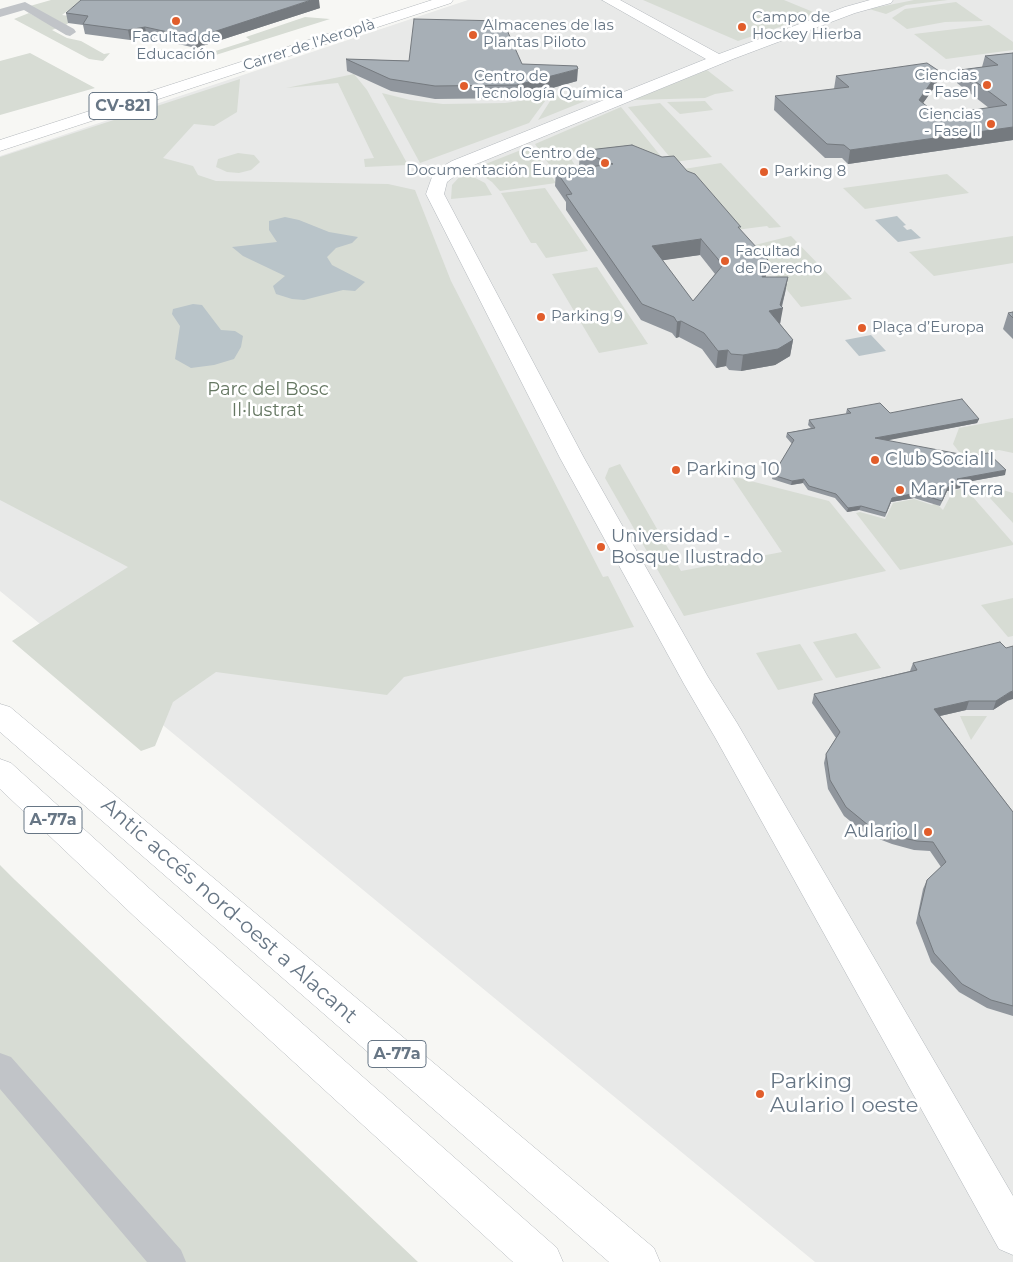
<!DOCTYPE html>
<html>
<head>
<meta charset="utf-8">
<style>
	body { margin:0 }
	canvas { display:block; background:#f7f7f4 }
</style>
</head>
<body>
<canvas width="1013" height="1262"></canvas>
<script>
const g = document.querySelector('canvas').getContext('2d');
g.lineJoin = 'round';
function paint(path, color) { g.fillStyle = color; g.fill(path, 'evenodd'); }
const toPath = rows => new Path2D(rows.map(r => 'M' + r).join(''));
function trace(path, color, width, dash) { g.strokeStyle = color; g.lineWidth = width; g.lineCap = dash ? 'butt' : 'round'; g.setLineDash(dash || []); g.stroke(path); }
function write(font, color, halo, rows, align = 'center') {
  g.font = font + ' Montserrat,sans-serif'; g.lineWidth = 5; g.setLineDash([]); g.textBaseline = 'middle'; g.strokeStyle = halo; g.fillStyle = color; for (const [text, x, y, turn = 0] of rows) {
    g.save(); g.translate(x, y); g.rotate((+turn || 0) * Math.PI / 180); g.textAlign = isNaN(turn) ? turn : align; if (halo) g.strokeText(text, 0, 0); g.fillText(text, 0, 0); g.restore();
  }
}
const built = toPath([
	[468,0,1013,0,1013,1262,815,1262,0,591,0,156]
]);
const green = toPath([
	[51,0,82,0,62,15,76,17,66,25,30,6],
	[643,0,784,0,818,14,738,41],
	[914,0,948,0,906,5,886,14,869,9],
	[956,2,983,21,945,22,907,29,892,18,905,9],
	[29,13,57,28,52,30,67,38,81,41,104,54,110,53,103,61,89,59,14,19],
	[305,17,330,19,203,59,162,56,146,58,154,47,171,53,203,55,250,40,246,37],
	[989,25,1013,42,1013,50,946,59,914,34],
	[30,53,95,88,0,115,0,61],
	[707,70,734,91,715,94,705,98,633,100],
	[354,74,367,90,408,165,365,167,364,159,374,158,338,83,286,88],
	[240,79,237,112,214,126,194,124,163,158,193,166,198,175,216,181,388,184,415,190,451,281,603,577,608,576,634,627,404,677,387,695,216,672,173,702,155,746,141,751,12,641,128,567,0,500,0,157],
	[382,93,410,100,443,104,505,103,548,97,529,123,420,163],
	[554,95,590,99,538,120],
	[705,101,713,110,680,114,667,102],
	[660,103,712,157,674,162,628,107],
	[621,107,668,165,623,148,568,154,584,180,562,183,535,144],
	[531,146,556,183,500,191,492,182,473,169],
	[238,153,254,155,260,162,251,170,239,173,227,172,216,167,218,159],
	[721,163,781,227,769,228,767,226,736,230,684,169],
	[464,172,485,183,492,195,451,199,452,185],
	[947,174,969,193,865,209,843,188],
	[545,188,588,251,546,258,536,243,531,243,501,193],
	[791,236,852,299,801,307,751,246],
	[1013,236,1013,263,934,276,909,252],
	[597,267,648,344,599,353,552,274],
	[1013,418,1013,453,999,450,968,457,960,453,953,444,959,428],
	[620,464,681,571,782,552,731,476,829,501,886,571,684,616,605,478,609,468],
	[983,484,1013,493,1013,523,978,485],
	[965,488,1013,543,1013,545,900,570,856,513,860,512,885,519,893,503,914,499,932,505,935,502,943,510,953,491],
	[1013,598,1013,636,1008,637,981,605],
	[856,633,881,668,836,678,813,642],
	[800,644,823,680,778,690,756,653],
	[960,716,987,716,971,740],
	[0,865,15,880,418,1262,0,1262]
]);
const water = toPath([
	[897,216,906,225,903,226,907,230,911,229,921,238,898,242,875,220],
	[285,217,299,220,329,232,358,237,352,243,336,248,327,257,332,265,365,282,355,291,343,290,304,300,292,299,276,294,273,286,285,276,243,256,232,247,277,242,269,230,269,221],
	[193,304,202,305,221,330,235,331,243,336,241,347,234,359,214,365,191,368,175,359,180,326,172,314,173,309],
	[871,335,886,351,859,356,845,340]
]);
const street = toPath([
	[25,2,74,29,76,32,70,36,66,35,24,10,0,17,0,9,25,2],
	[0,1053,11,1057,181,1250,186,1262,147,1262,0,1089,0,1053]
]);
const secondary = toPath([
	[602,0,620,0,719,54,845,7,870,0,893,0,891,3,855,13,733,59,464,169,447,182,444,194,584,458,708,677,737,723,1013,1196,1013,1255,999,1249,716,739,684,684,560,458,426,194,432,177,440,168,452,161,706,59,602,0]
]);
const primary = toPath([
	[432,0,453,0,451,3,0,151,0,140,432,0],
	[0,704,10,707,654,1248,660,1262,609,1262,0,732,0,704],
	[0,759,11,763,160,898,557,1248,563,1262,513,1262,136,918,0,789,0,759]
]);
const wall = toPath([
	[320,8,196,48,147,37,130,40,85,34,83,25,68,23,66,13],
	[1013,53,1013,140,848,164,842,158,825,158,774,110,775,96,834,89,836,76,936,85,923,103,938,115,989,108,957,83,960,70,982,67,985,56],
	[346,59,522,64,577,81,517,98,435,99,391,91,347,71],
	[632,145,740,230,765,277,788,277,785,293,782,307,780,324,793,340,790,356,775,365,741,371,729,370,726,366,716,368,702,349,679,337,676,338,672,333,641,320,566,210,566,202,555,186,556,171,583,168,579,166,580,151],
	[700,255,715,274,693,301,662,260],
	[1013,312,1013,339,1003,329,1008,313],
	[847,409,890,413,979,419,977,423,887,440,1005,475,960,483,961,484,960,488,947,491,940,506,914,498,891,502,885,517,859,510,847,512,835,498,808,490,803,483,791,485,772,479,773,475,792,444,786,437,787,433,811,428,808,425,809,420,847,414,846,413],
	[913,663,1007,701,993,710,966,710,940,716,1013,812,1013,1016,987,1008,959,992,931,962,916,923,923,889,927,880,941,867,930,851,914,850,892,844,866,834,844,816,828,789,824,763,826,754,836,738,812,703,814,694,910,671]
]);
const shadedWall = toPath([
	[311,0,319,0,320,8,196,48,195,38],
	[145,27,147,37,130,40,128,30],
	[578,69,577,81,517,98,517,85],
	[939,71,936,85,916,113,919,100],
	[1013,127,1013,140,848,164,850,150],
	[701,239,700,255,651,262,652,246],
	[768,260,766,276,760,293,762,277],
	[788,277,785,293,781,308,783,308,780,324,769,311],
	[681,321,679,337,676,338,677,322],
	[793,340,790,356,775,365,741,371,743,355],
	[728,350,726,366,716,368,718,351],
	[979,419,977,423,874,443,875,438],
	[1006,470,1005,475,956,484,957,479],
	[804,479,803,483,791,485,792,481],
	[961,484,960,488,947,491,940,506,948,487],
	[916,493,914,498,891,502,885,517,892,498],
	[861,506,859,510,847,512,848,508],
	[1013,691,1013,699,1007,701,993,710,996,701,1010,692],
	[969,701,966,710,931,718,934,709]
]);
const building = toPath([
	[81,0,311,0,195,38,145,27,128,30,83,24,88,16,66,13,81,0],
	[414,19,503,21,522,64,577,66,578,69,517,85,435,86,390,79,346,59,409,61,414,19],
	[1013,53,1013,127,850,150,844,145,827,144,775,96,849,87,836,76,927,63,939,71,919,100,938,115,1007,105,960,70,998,65,985,56,1013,53],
	[632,145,662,157,674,156,687,171,695,174,741,227,738,227,768,260,762,277,788,277,780,305,783,308,769,311,793,340,778,349,743,355,731,354,728,350,718,351,704,333,681,321,677,322,674,317,642,304,566,195,572,194,556,171,613,164,580,151,632,145],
	[701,239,723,265,693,301,652,246,701,239],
	[1013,312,1013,318,1008,313,1013,312],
	[962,399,979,419,875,438,970,456,988,453,1006,470,957,479,961,484,948,487,942,501,916,493,892,498,886,513,861,506,848,508,836,494,809,486,804,479,792,481,773,475,794,440,787,433,815,428,809,420,851,413,847,409,880,403,890,413,962,399],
	[1000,642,1006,648,1013,646,1013,691,1010,692,996,701,969,701,934,709,1013,812,1013,1006,991,1000,962,984,934,953,919,914,927,880,946,862,933,842,917,841,895,836,868,825,846,807,830,780,826,754,840,732,814,694,917,670,913,663,1000,642]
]);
const markers = [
	[176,21,5,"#e15d2b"],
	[742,27,5,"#e15d2b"],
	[473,35,5,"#e15d2b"],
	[987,85,5,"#e15d2b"],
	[464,86,5,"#e15d2b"],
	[991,124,5,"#e15d2b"],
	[605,163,5,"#e15d2b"],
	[764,172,5,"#e15d2b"],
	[725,261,5,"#e15d2b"],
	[541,317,5,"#e15d2b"],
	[862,328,5,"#e15d2b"],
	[875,460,5,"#e15d2b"],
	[676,470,5,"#e15d2b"],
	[900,490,5,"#e15d2b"],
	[601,547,5,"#e15d2b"],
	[928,832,5,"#e15d2b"],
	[760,1094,5,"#e15d2b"]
];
const farPoinames = [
	["Campo de",752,18],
	["Hockey Hierba",752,35],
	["Almacenes de las",483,26],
	["Plantas Piloto",483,43],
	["Facultad de",176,38,"center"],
	["Educación",176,55,"center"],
	["Ciencias",977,76,"right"],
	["- Fase I",977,93,"right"],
	["Centro de",474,77],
	["Tecnología Química",474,94],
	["Ciencias",981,115,"right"],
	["- Fase II",981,132,"right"],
	["Centro de",595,154,"right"],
	["Documentación Europea",595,171,"right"],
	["Parking 8",774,172],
	["Facultad",735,252],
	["de Derecho",735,269],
	["Parking 9",551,317],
	["Plaça d’Europa",872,328]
];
const farStreetnames = [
	["Carrer de l'Aeroplà",309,45,-18]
];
const shields = [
	[123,106,68],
	[53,820,58],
	[397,1054,58]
];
const shieldNames = [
	["CV-821",123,106],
	["A-77a",53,820],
	["A-77a",397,1054]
];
const parkNames = [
	["Parc del Bosc",268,390],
	["Il·lustrat",268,411]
];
const poiNames = [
	["Club Social I",885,460],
	["Parking 10",686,470],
	["Mar i Terra",910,490],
	["Universidad -",611,537],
	["Bosque Ilustrado",611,558],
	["Aulario I",918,832,"right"]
];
const nearStreetnames = [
	["Antic accés nord-oest a Alacant",229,911,41]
];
const nearPoinames = [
	["Parking",770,1082],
	["Aulario I oeste",770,1106]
];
paint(built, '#e8e9e8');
paint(green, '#d7dcd4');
paint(water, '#b9c4c9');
trace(secondary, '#b3b8bd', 1);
trace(primary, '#b4b8bc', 1);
paint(street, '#c1c4c8');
paint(secondary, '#fff');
paint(primary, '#fff');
paint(wall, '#90969d');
paint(shadedWall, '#757a7f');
paint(building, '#a7afb6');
trace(building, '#757a7f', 1);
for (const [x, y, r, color] of markers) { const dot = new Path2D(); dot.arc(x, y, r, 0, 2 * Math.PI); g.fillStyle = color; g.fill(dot); trace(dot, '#fff', 2); }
write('15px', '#677685', '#fff', farPoinames, 'left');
write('15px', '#677685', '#fff', farStreetnames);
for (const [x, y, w] of shields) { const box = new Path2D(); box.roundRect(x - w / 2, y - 13.5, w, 27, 4); g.fillStyle = '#fff'; g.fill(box); trace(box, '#677685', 1); }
write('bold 16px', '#677685', null, shieldNames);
write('18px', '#657762', '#fff', parkNames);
write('18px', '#677685', '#fff', poiNames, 'left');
write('21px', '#677685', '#fff', nearStreetnames);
write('21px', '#677685', '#fff', nearPoinames, 'left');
</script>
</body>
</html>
